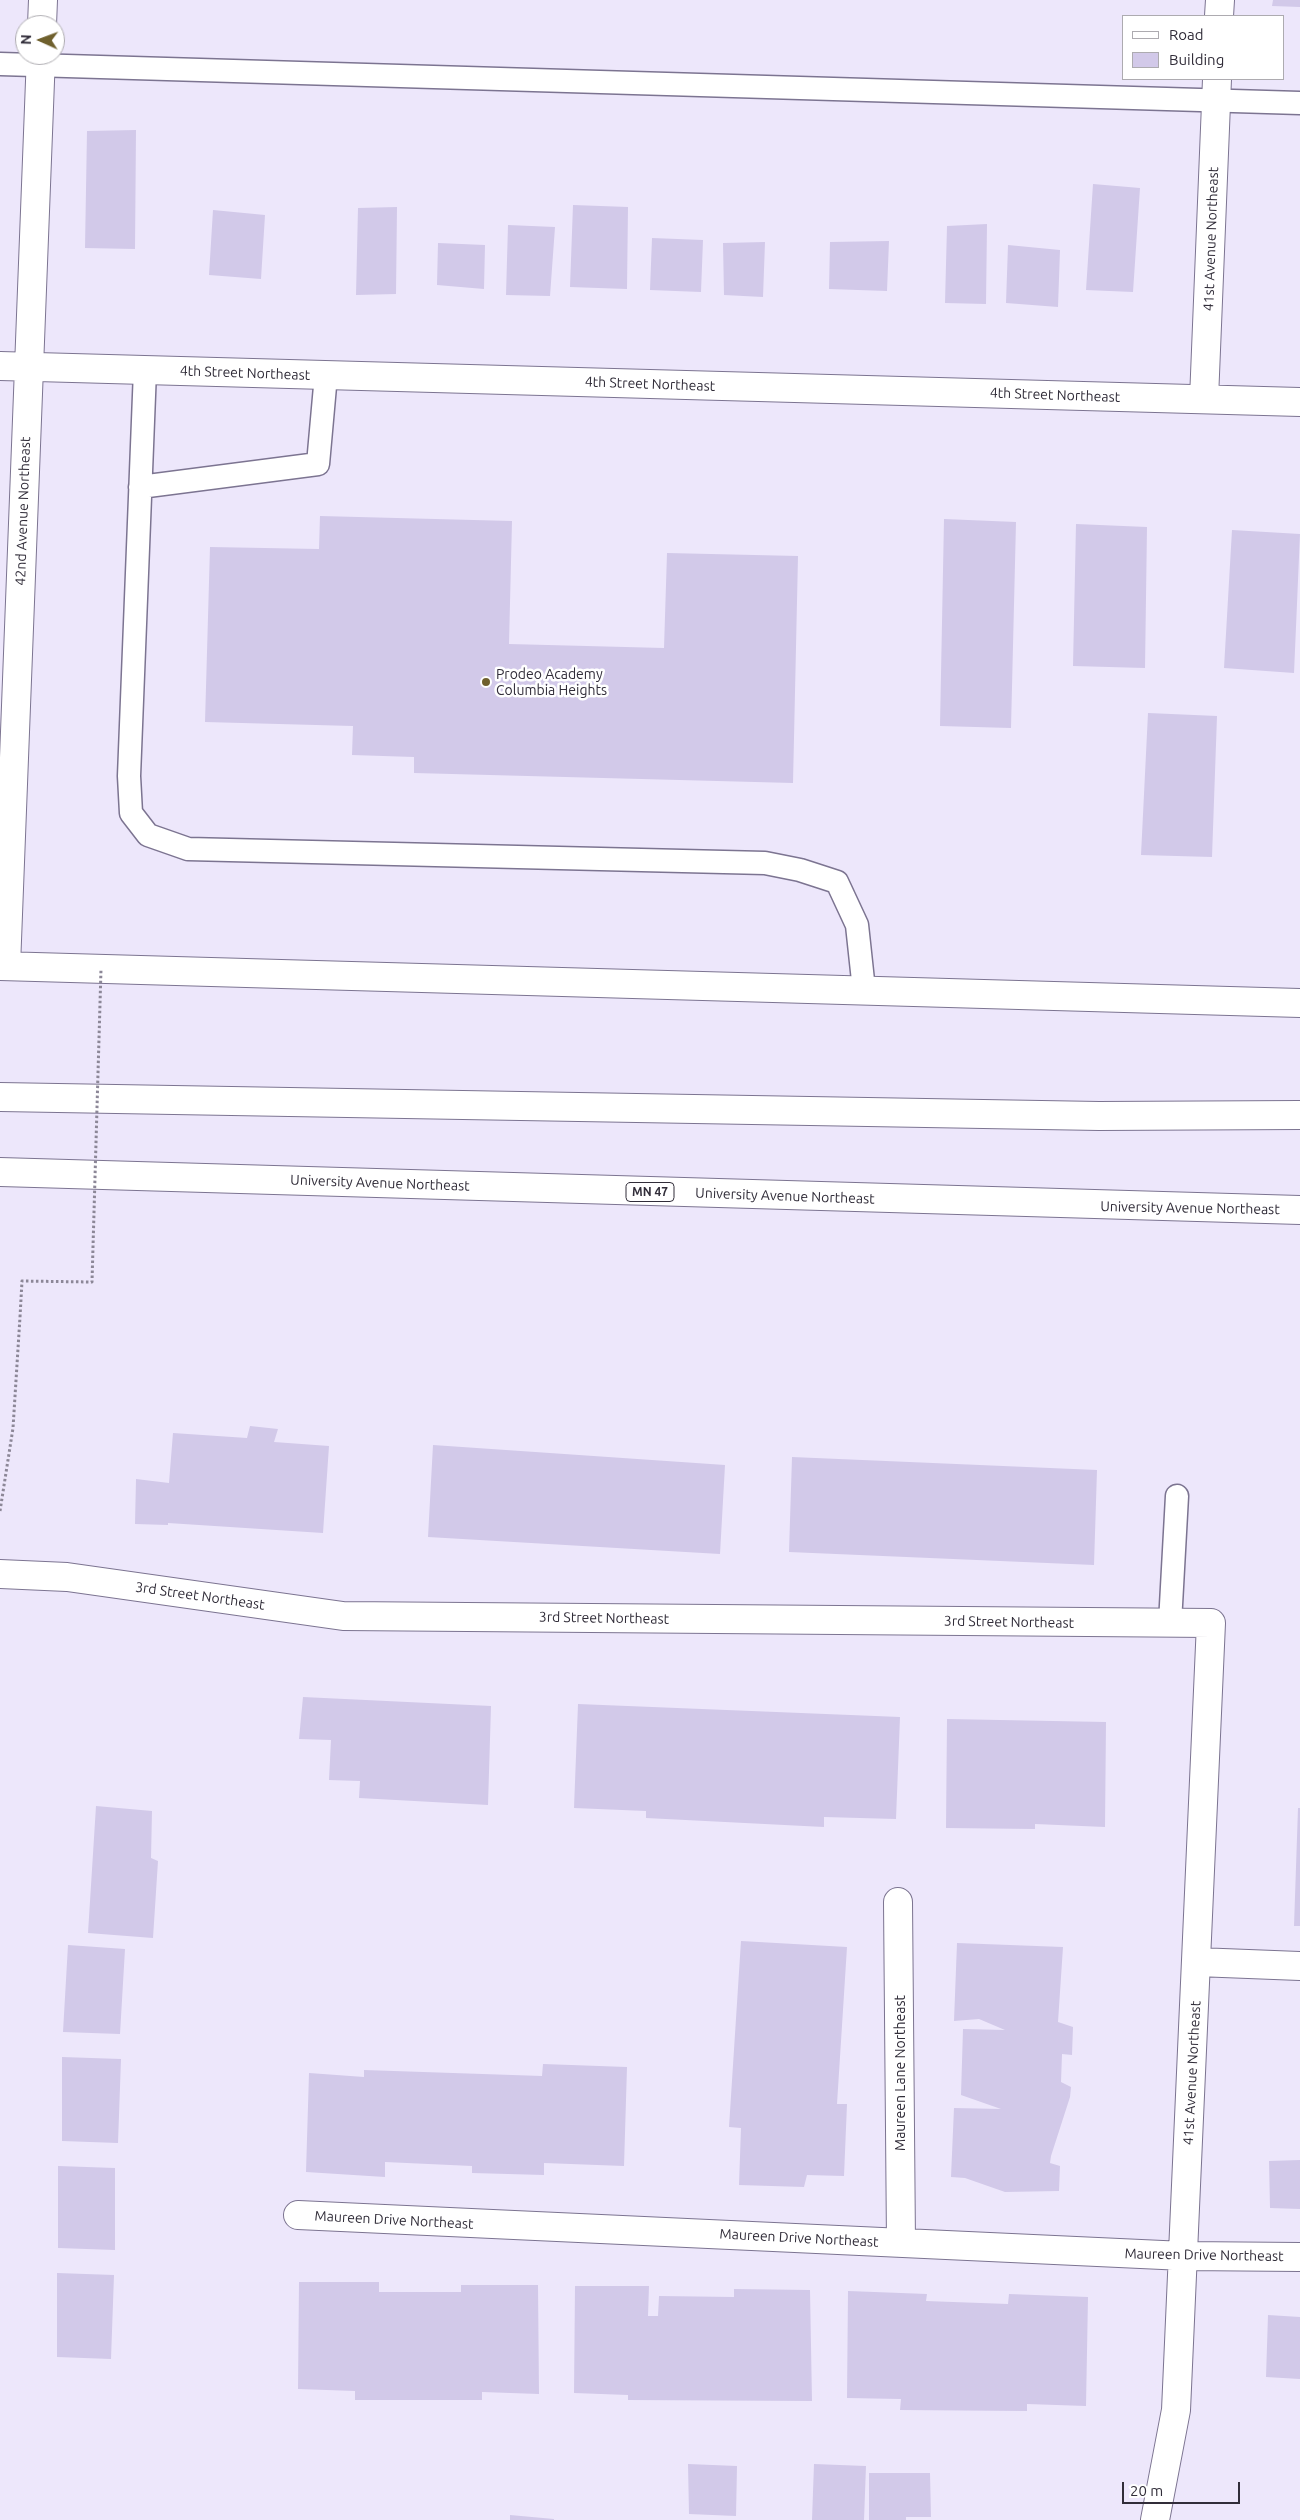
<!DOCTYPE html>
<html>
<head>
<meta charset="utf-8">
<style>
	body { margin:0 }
	#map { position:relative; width:1300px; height:2520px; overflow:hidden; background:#ede7fb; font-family:Ubuntu,sans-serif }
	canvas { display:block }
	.legend { position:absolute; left:1122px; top:15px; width:162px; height:65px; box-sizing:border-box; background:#fff; border:1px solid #adabb0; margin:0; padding:6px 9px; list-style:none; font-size:15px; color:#312d39 }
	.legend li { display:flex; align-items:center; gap:10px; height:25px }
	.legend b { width:25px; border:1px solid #adabb0 }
	.north { position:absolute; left:15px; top:15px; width:50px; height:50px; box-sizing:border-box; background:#fff; border:1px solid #adabb0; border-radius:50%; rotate:272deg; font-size:14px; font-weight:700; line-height:20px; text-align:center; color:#312d39 }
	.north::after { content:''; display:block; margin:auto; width:18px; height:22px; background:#6f602d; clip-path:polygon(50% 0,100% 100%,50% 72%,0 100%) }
	.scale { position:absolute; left:1122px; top:2482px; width:118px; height:22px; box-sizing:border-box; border:2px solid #312d39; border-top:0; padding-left:6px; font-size:15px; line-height:18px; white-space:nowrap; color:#312d39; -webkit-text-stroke:4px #fff; paint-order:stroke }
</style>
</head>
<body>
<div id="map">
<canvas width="1300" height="2520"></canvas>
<ul class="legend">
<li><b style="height:6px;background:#fff"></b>Road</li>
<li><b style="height:14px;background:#d2c9e9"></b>Building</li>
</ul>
<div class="north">N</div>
<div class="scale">20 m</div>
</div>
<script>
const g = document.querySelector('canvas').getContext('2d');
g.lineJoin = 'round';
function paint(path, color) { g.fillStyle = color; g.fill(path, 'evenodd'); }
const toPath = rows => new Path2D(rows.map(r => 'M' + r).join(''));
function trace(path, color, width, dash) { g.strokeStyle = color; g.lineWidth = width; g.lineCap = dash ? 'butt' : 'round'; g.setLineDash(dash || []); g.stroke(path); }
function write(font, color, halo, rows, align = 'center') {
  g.font = font + ' Ubuntu,sans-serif'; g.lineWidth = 5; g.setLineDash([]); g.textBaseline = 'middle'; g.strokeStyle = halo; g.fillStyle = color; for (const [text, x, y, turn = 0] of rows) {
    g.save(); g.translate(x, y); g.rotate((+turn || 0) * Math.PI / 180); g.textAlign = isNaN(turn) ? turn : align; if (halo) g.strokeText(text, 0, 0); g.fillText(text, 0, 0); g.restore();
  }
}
const building = toPath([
	[1273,0,1300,0,1300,7,1272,6],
	[136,130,135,249,85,248,87,131],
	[1093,184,1140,188,1133,292,1086,290],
	[573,205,628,207,627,289,570,287],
	[397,207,396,294,356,295,358,208],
	[213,210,265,215,261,279,209,275],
	[987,224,986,304,945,303,947,226],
	[508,225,555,227,550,296,506,295],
	[652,238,703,240,701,292,650,290],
	[889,241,887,291,829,289,830,242],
	[765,242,763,297,724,295,723,243],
	[438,243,485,245,484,289,437,285],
	[1008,245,1060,250,1058,307,1006,303],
	[320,516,512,521,509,644,664,648,667,553,798,556,793,783,414,773,414,757,352,755,353,726,205,722,210,547,319,549],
	[944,519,1016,522,1011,728,940,726],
	[1076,524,1147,527,1145,668,1073,666],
	[1232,530,1300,534,1294,673,1224,668],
	[1148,713,1217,716,1212,857,1141,855],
	[250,1426,278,1429,274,1442,329,1446,323,1533,168,1523,168,1525,135,1524,136,1479,169,1483,173,1433,247,1438],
	[433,1445,725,1465,720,1554,428,1537],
	[792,1457,1097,1470,1094,1565,789,1552],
	[303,1697,491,1706,488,1805,359,1798,360,1781,329,1780,331,1740,299,1739],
	[578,1704,900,1717,896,1819,824,1817,824,1827,646,1818,646,1811,574,1808],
	[947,1719,1106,1722,1105,1827,1035,1824,1035,1829,946,1828],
	[96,1806,152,1811,151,1858,158,1861,153,1938,88,1933],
	[1298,1808,1300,1808,1300,1926,1294,1926],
	[741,1941,847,1947,837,2104,847,2104,844,2176,807,2175,804,2187,739,2185,741,2128,729,2127],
	[957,1943,1063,1947,1058,2022,1073,2027,1072,2055,1062,2054,1061,2082,1071,2087,1070,2097,1051,2156,1050,2163,1060,2166,1059,2191,1005,2192,965,2178,951,2177,954,2108,1001,2109,961,2095,963,2029,1005,2030,979,2019,954,2021],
	[68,1945,125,1949,120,2034,63,2032],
	[62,2057,121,2059,118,2143,62,2141],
	[543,2064,627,2067,624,2166,544,2163,544,2175,472,2173,472,2166,385,2162,385,2177,306,2172,309,2073,364,2077,364,2070,542,2076],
	[1300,2160,1300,2209,1270,2208,1269,2161],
	[58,2166,115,2168,115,2250,58,2248],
	[57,2273,114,2275,111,2359,57,2357],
	[299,2282,379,2282,379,2292,461,2292,461,2285,538,2285,539,2394,482,2392,482,2400,355,2400,355,2391,298,2389],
	[575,2286,649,2286,648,2316,658,2316,659,2296,734,2297,734,2289,810,2290,812,2401,628,2400,628,2395,574,2393],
	[848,2291,927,2294,926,2301,1008,2304,1009,2294,1088,2297,1086,2406,1027,2404,1027,2411,900,2410,901,2399,847,2398],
	[1268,2315,1300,2317,1300,2379,1266,2377],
	[688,2464,737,2466,736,2516,689,2514],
	[814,2464,866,2466,864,2520,812,2520],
	[869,2473,930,2473,931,2517,906,2517,906,2520,869,2520],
	[510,2515,554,2519,554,2520,510,2520]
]);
const path = toPath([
	[0,1511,13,1428,20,1317]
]);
const lane = toPath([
	[0,64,1300,103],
	[145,370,129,776,131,813,148,835,188,849,765,863,800,870,837,882,857,925,864,990],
	[140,487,318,464,326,375],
	[1170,1623,1177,1496]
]);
const street = toPath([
	[1219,16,1220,0],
	[42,25,43,0],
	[0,366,1300,402],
	[1204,399,1217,79],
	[0,966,1300,1003],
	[6,966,41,55],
	[0,1574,67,1577,343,1616,1211,1623,1176,2410,1155,2520],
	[898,1902,901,2243],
	[1197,1962,1300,1966],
	[298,2215,1184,2256,1300,2257]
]);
const primary = toPath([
	[0,1097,1099,1116,1300,1115],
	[0,1172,1300,1210]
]);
const pathBridge = toPath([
	[20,1317,22,1281,92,1282,101,969]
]);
const markers = [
	[486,682,5,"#6f602d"]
];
const shields = [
	[650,1192,48]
];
const shieldNames = [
	["MN 47",650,1192]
];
const streetNames = [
	["41st Avenue Northeast",1211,239,-88],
	["4th Street Northeast",245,373,2],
	["4th Street Northeast",650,384,2],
	["4th Street Northeast",1055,395,2],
	["42nd Avenue Northeast",23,511,-88],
	["University Avenue Northeast",380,1183,2],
	["University Avenue Northeast",785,1196,2],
	["University Avenue Northeast",1190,1208,1],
	["3rd Street Northeast",200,1596,8],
	["3rd Street Northeast",604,1618,1],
	["3rd Street Northeast",1009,1622,1],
	["Maureen Lane Northeast",900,2073,-90],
	["41st Avenue Northeast",1192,2073,-87],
	["Maureen Drive Northeast",394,2220,3],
	["Maureen Drive Northeast",799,2238,3],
	["Maureen Drive Northeast",1204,2255,1]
];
const poiNames = [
	["Prodeo Academy",496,674],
	["Columbia Heights",496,690]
];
paint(building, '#d2c9e9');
trace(lane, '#7c7491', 25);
trace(street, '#7c7491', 30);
trace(primary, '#7c7491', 30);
trace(path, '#8c8797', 3, [2.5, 2.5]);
trace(lane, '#fff', 22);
trace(street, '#fff', 28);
trace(primary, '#fff', 28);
trace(pathBridge, '#8c8797', 3, [2.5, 2.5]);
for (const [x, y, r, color] of markers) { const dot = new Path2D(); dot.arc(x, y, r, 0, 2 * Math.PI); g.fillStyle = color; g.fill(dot); trace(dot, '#fff', 2); }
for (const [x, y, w] of shields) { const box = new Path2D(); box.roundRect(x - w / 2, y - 9.5, w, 19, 4); g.fillStyle = '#fff'; g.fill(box); trace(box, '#312d39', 1); }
write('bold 12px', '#312d39', null, shieldNames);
write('14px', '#312d39', '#fff', streetNames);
write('14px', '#312d39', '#fff', poiNames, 'left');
</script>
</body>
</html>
